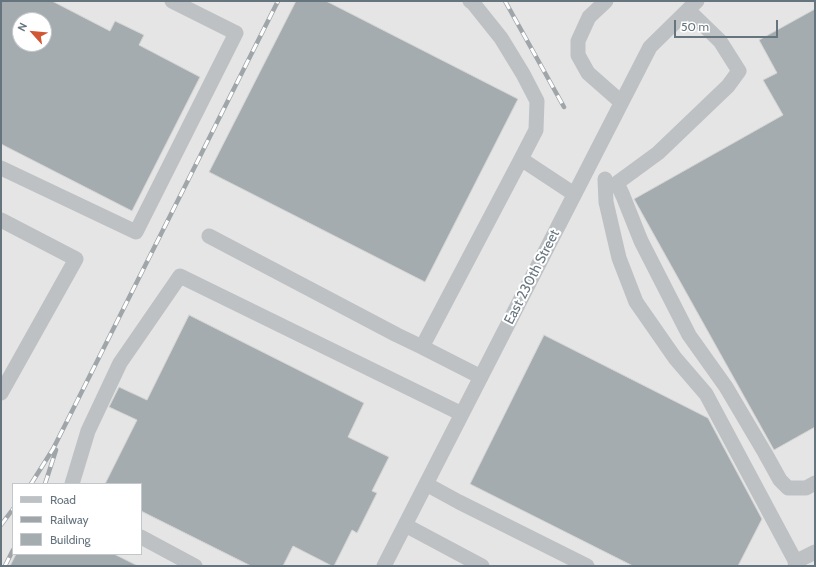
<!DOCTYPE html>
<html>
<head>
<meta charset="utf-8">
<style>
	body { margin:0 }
	#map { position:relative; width:816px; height:567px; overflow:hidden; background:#f4f4f0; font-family:Cabin,sans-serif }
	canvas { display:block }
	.frame { position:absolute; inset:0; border:2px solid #66747e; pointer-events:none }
	.legend { position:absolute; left:12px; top:483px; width:130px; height:72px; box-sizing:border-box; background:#fff; border:1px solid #c2c7cb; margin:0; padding:5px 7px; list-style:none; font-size:12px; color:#66747e }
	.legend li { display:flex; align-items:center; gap:8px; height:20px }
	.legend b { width:20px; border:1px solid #c2c7cb }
	.north { position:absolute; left:12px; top:12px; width:40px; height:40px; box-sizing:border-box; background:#fff; border:1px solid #c2c7cb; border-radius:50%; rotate:297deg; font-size:11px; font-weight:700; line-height:16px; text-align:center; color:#66747e }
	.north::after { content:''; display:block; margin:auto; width:14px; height:18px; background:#d15634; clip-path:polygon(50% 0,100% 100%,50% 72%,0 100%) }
	.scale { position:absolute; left:674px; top:20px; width:104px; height:18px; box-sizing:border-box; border:2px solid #66747e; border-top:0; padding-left:5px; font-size:12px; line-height:14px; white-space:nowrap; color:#66747e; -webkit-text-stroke:3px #fff; paint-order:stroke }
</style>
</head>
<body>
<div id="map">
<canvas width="816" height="567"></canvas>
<div class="frame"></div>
<ul class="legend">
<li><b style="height:5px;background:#bdc1c4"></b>Road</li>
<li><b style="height:5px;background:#9fa5a9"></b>Railway</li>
<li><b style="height:11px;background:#a4acb0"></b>Building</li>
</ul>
<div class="north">N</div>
<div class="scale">50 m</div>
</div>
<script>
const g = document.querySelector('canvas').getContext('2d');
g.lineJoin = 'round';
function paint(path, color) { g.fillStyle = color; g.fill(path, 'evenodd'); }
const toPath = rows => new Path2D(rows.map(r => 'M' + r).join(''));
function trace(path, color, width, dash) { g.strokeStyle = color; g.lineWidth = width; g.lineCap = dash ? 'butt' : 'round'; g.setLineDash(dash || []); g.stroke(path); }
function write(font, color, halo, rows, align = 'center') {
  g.font = font + ' Cabin,sans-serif'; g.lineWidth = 4; g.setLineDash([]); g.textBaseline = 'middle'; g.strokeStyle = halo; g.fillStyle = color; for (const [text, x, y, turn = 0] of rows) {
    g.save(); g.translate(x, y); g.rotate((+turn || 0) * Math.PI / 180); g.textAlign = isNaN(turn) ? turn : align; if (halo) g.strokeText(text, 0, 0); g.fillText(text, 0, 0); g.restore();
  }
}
const built = toPath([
	[1,1,815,1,815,566,1,566],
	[20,20,44,20,44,44,20,44],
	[13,484,141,484,141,554,13,554]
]);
const building = toPath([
	[1,1,52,1,110,31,115,21,144,35,139,45,200,77,132,211,1,144,1,1],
	[20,20,44,20,44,44,20,44,20,20],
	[296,1,326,1,518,99,425,282,209,172,296,1],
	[815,9,815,427,774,450,634,199,783,115,763,80,777,73,759,40,815,9],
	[189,315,364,403,348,437,389,457,372,491,377,493,357,533,352,530,334,566,332,566,293,546,283,566,251,566,141,511,141,484,105,484,137,420,109,407,119,387,147,400,189,315],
	[544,335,708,418,762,519,738,566,633,566,470,484,544,335],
	[16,554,114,554,138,566,10,566,16,554]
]);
const minor = toPath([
	[470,1,473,3,501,38,523,74,537,101,536,130,521,159,574,194],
	[606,1,589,17,578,41,578,55,588,73,621,102],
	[688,10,720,41,739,71,728,86,658,153,617,183,623,196,641,241,689,335,726,387,765,453,780,480,788,488,806,488,815,483],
	[1,168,136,232,236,33,172,1],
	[605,179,606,202,619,258,636,302,675,358,706,394,798,566],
	[1,220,76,259,1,393],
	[209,236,397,335,422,347],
	[481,377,422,347,521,159],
	[72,484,88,431,120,363,180,276,462,414],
	[426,484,459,502,587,566],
	[405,525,482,566],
	[141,537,195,566],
	[795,562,815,552],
	[384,566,650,47,697,1]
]);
const rail = toPath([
	[505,1,564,107],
	[31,484,53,449,278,1],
	[45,484,56,450],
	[1,525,13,509],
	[5,566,13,550]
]);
const streetNames = [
	["East 230th Street",532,277,-63]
];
paint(built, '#e4e5e4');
paint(building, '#a4acb0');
trace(building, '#d5d5d3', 1);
trace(minor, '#bdc1c4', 15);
trace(rail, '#9fa5a9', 4.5);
trace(rail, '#fff', 3, [9]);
write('14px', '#66747e', '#fff', streetNames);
</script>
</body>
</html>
